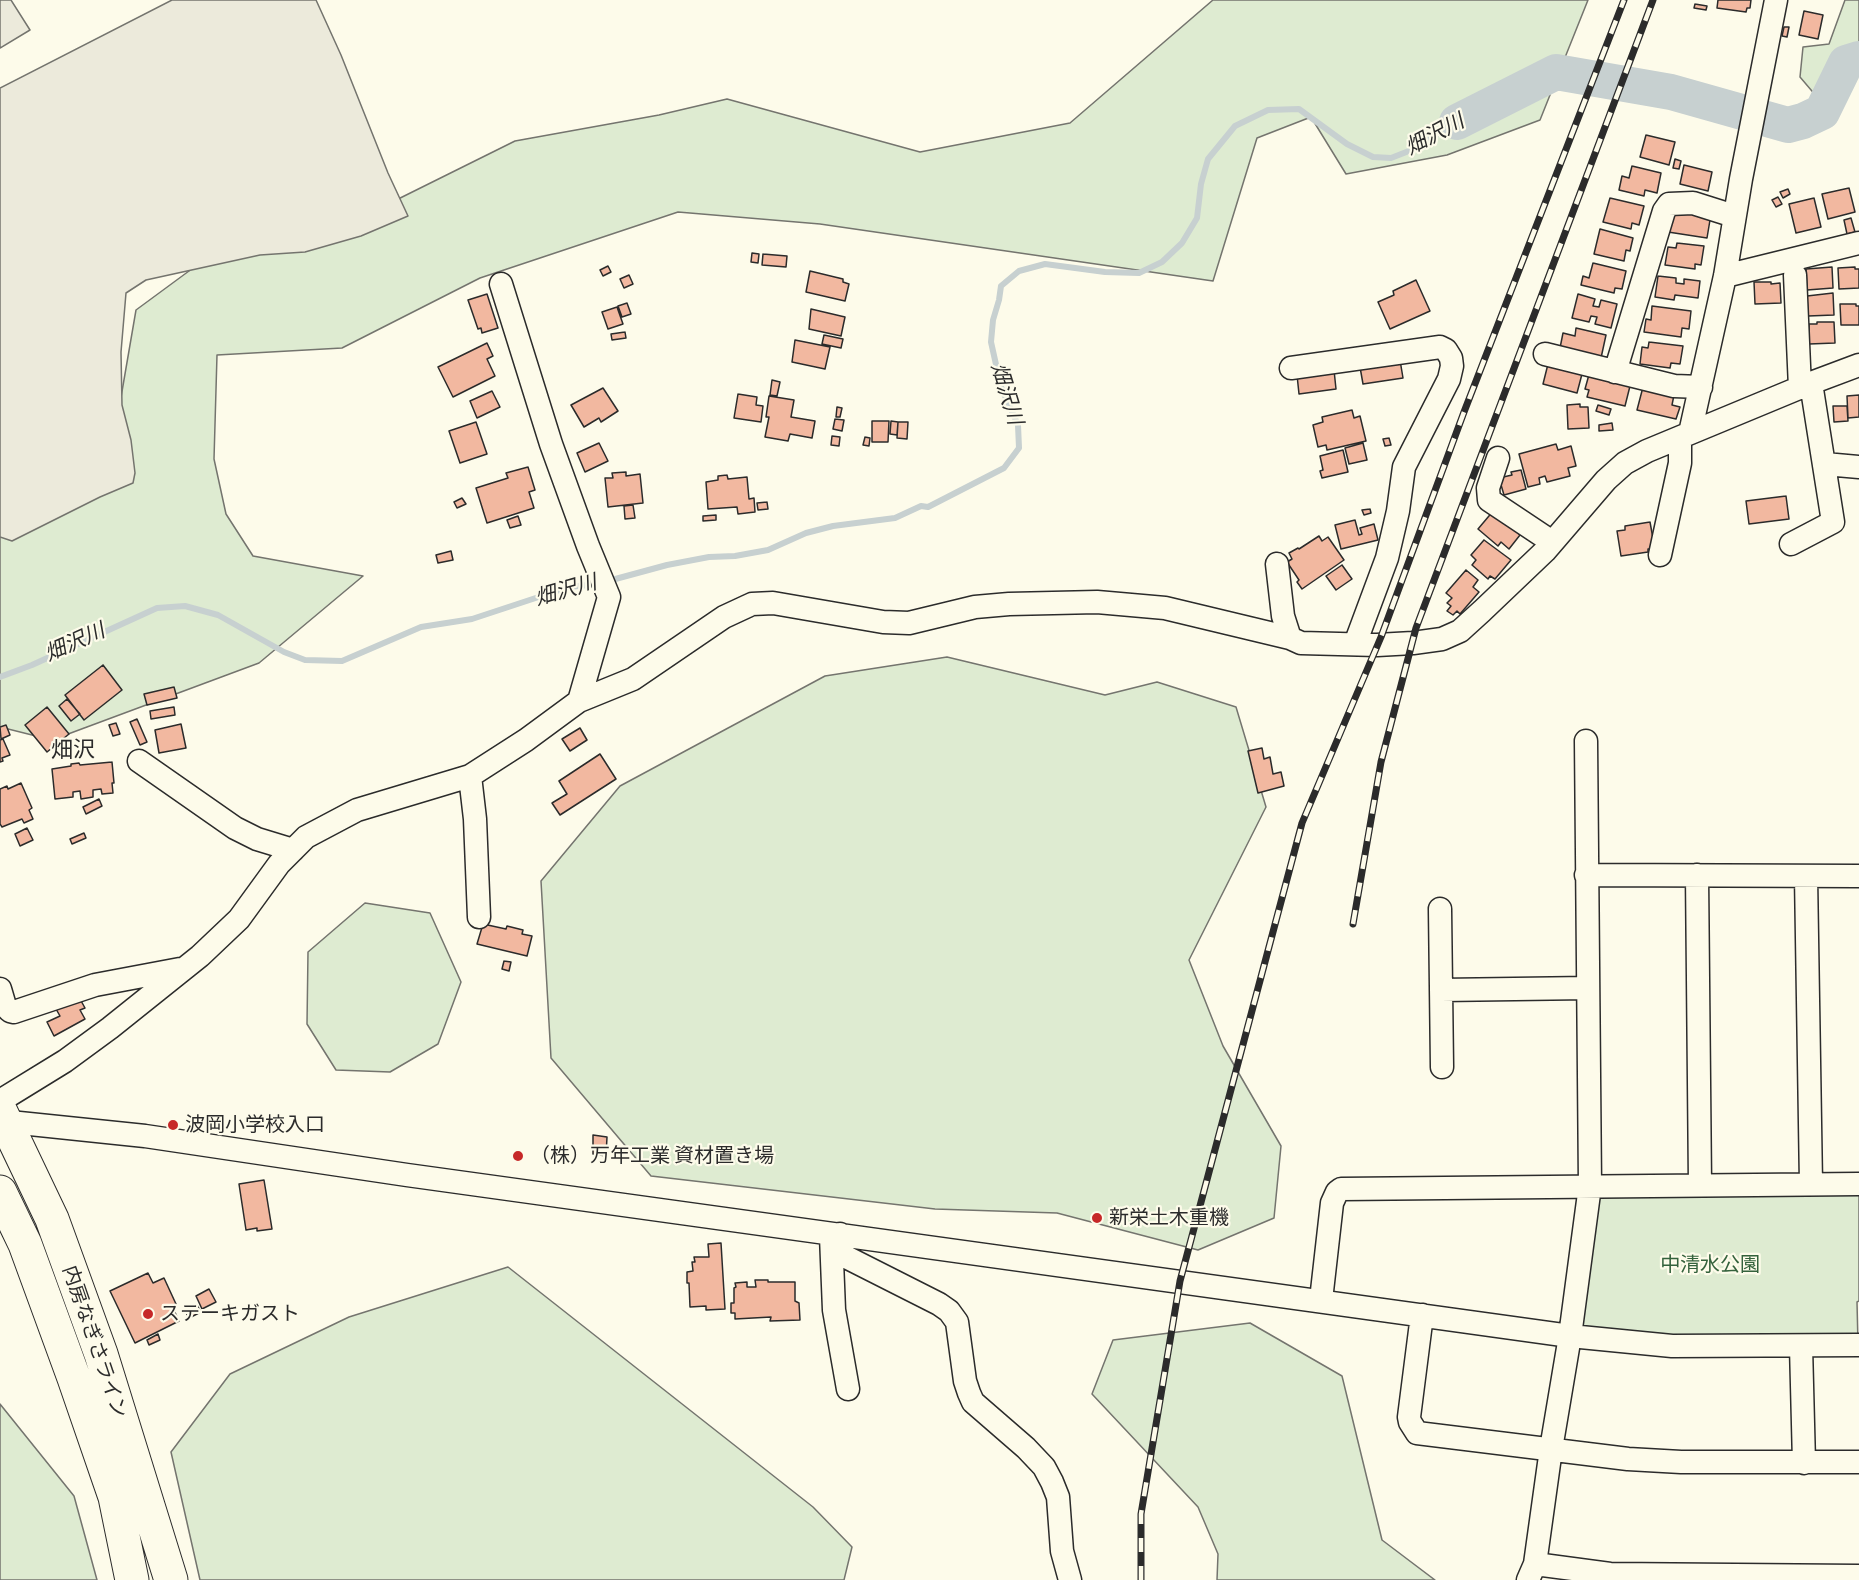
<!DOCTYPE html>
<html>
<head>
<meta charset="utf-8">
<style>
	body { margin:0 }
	canvas { display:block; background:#fdfbea }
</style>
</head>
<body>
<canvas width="1859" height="1580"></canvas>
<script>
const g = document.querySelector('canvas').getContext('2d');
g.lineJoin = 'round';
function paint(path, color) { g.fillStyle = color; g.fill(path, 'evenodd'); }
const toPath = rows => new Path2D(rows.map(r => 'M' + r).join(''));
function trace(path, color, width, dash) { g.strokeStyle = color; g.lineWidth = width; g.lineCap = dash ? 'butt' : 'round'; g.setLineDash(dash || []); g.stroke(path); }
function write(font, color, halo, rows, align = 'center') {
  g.font = font + ' Manrope,"Noto Sans JP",sans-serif'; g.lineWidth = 4.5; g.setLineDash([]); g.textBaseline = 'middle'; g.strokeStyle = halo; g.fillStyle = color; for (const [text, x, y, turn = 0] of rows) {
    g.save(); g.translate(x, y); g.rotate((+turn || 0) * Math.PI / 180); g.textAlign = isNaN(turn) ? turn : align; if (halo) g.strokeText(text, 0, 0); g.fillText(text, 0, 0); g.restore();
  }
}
const green = toPath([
	[1213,0,1588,0,1540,120,1447,155,1346,174,1311,117,1257,138,1213,281,820,224,678,212,480,278,342,348,217,355,214,459,226,514,253,556,363,576,259,663,52,740,0,727,0,494,120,403,136,310,208,257,372,212,515,141,659,115,727,99,920,152,1070,123,1213,0],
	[1845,0,1859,0,1859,48,1842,52,1817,97,1800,77,1803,47,1829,44,1845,0],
	[947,657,1105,695,1157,682,1236,707,1266,807,1189,960,1223,1046,1281,1146,1274,1218,1198,1250,1057,1213,935,1209,651,1176,551,1058,541,881,620,786,825,676,947,657],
	[365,903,430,913,461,982,438,1044,390,1072,336,1070,307,1024,308,952,365,903],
	[1859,1184,1859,1301,1857,1302,1858,1345,1570,1336,1590,1186,1859,1184],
	[508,1267,813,1507,852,1547,844,1580,200,1580,171,1452,230,1374,349,1317,508,1267],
	[1250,1323,1342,1376,1382,1540,1435,1580,1217,1580,1218,1554,1198,1507,1092,1394,1113,1340,1250,1323],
	[0,1404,74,1496,97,1580,0,1580,0,1404]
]);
const parking = toPath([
	[0,0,11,0,30,30,0,48,0,0],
	[172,0,316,0,341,55,388,173,408,216,361,236,305,252,260,255,146,280,126,293,121,352,122,405,131,440,135,473,133,483,100,497,12,541,0,537,0,88,172,0]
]);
const stream = toPath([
	[608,581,667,565,709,557,735,556,768,550,806,533,833,526,895,518,921,506,928,507,1004,468,1019,448,1018,425,1001,387,991,342,993,320,999,300,1001,286,1019,271,1045,264,1105,272,1139,273,1162,262,1182,243,1197,218,1201,184,1208,159,1235,126,1268,110,1299,109,1347,144,1373,157,1391,158,1414,149,1457,122],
	[0,677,32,665,157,608,185,606,218,615,284,652,305,660,342,661,421,627,472,619,569,587,598,584]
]);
const river = toPath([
	[1457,122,1556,72,1671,92,1788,125,1803,121,1822,112,1846,63,1859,59]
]);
const building = toPath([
	[1718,0,1751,0,1750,8,1747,8,1746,12,1717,8,1718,0],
	[1695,4,1707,6,1706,10,1694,8,1695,4],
	[1804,11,1823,15,1818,39,1799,35,1804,11],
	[1784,27,1789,27,1787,37,1782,36,1784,27],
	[1646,135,1675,142,1669,165,1640,157,1646,135],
	[1675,159,1681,161,1679,169,1673,168,1675,159],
	[1684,165,1712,172,1708,191,1680,184,1684,165],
	[1632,166,1661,173,1657,193,1645,190,1644,196,1619,190,1622,176,1629,178,1632,166],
	[1849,188,1855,212,1828,219,1822,194,1849,188],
	[1788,189,1790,194,1783,198,1780,192,1788,189],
	[1778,197,1782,204,1776,207,1772,200,1778,197],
	[1610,198,1644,206,1639,225,1632,223,1631,229,1603,222,1610,198],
	[1814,198,1821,227,1796,233,1789,204,1814,198],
	[1672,208,1711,214,1707,238,1668,232,1672,208],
	[1851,218,1855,232,1847,234,1844,220,1851,218],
	[1600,229,1633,238,1630,251,1626,250,1624,261,1594,254,1600,229],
	[1677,243,1704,246,1701,265,1695,264,1695,269,1665,265,1668,247,1676,248,1677,243],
	[752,253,759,254,758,263,751,262,752,253],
	[763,254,787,256,786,267,762,265,763,254],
	[1593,263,1626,271,1622,289,1615,288,1614,293,1581,285,1583,276,1589,278,1593,263],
	[608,266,611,272,603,276,600,270,608,266],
	[1832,267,1833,288,1807,290,1806,269,1832,267],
	[1855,267,1855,269,1859,269,1859,288,1839,289,1838,268,1855,267],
	[810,271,843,279,843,282,849,284,845,301,806,292,810,271],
	[629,275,633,284,624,288,620,279,629,275],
	[1658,276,1676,278,1676,283,1684,284,1684,279,1700,281,1698,298,1675,295,1674,300,1655,297,1658,276],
	[1416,280,1430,311,1390,329,1378,302,1394,295,1393,291,1416,280],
	[1754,282,1771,282,1771,284,1780,283,1781,303,1755,304,1754,282],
	[1833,293,1834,315,1808,316,1807,296,1833,293],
	[487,294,498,328,482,333,481,328,478,329,468,300,487,294],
	[1578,294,1595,299,1593,306,1599,307,1601,300,1617,304,1611,328,1595,324,1597,317,1591,316,1589,322,1572,318,1578,294],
	[627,303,631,314,622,317,618,306,627,303],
	[1840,304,1856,304,1856,306,1859,306,1859,325,1841,325,1840,304],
	[1652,306,1691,311,1689,329,1682,328,1681,337,1644,332,1646,319,1651,320,1652,306],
	[617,307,623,324,608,329,602,312,617,307],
	[811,309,845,317,841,336,809,329,811,309],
	[1817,322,1834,322,1835,343,1809,344,1809,324,1817,324,1817,322],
	[1576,328,1606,335,1601,358,1560,348,1563,333,1575,336,1576,328],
	[625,332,626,338,612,340,611,334,625,332],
	[824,335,843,339,841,348,822,344,824,335],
	[795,340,830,347,825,369,792,362,795,340],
	[1649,342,1683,346,1680,364,1671,363,1670,368,1640,364,1642,347,1648,348,1649,342],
	[487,343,493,356,487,359,495,376,453,397,438,367,487,343],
	[1400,360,1403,378,1363,384,1360,367,1400,360],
	[1549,360,1582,374,1577,393,1543,384,1549,360],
	[1334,370,1336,389,1299,394,1297,375,1334,370],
	[1590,371,1631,382,1625,406,1587,397,1589,390,1585,389,1590,371],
	[772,380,780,382,777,396,770,395,772,380],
	[1643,387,1674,395,1672,405,1680,407,1676,419,1637,410,1643,387],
	[603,388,618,411,601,422,599,418,584,427,571,405,603,388],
	[492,391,500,407,477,418,470,401,492,391],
	[738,394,757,397,756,405,763,406,761,422,734,418,738,394],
	[1859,395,1859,417,1848,418,1847,396,1859,395],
	[769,396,794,400,791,417,815,421,812,438,790,434,788,441,765,437,769,417,766,417,769,396],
	[1580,404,1580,407,1588,407,1589,428,1568,429,1567,405,1580,404],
	[1598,405,1611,409,1609,415,1596,411,1598,405],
	[1833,406,1847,406,1848,421,1834,422,1833,406],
	[837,407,842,408,840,417,836,417,837,407],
	[1352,410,1354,418,1360,416,1366,441,1327,450,1326,445,1318,447,1313,425,1323,422,1322,417,1352,410],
	[835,419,844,420,842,431,833,429,835,419],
	[872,421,889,421,888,442,872,442,872,421],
	[891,421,898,422,897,435,890,434,891,421],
	[476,422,487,454,460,463,449,431,476,422],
	[898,422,908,422,907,439,897,438,898,422],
	[1612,423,1613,430,1599,431,1599,425,1612,423],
	[832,436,840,437,839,446,831,445,832,436],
	[865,437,870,438,869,446,863,445,865,437],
	[1389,438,1391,445,1385,446,1383,439,1389,438],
	[599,443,608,461,585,472,577,453,599,443],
	[1363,443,1367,460,1349,464,1345,448,1363,443],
	[1556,444,1558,450,1571,446,1576,466,1568,468,1570,476,1547,482,1545,476,1539,478,1540,484,1528,487,1519,454,1556,444],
	[1343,450,1348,472,1322,478,1320,471,1323,470,1320,456,1343,450],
	[528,467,535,490,529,492,534,508,487,523,476,488,508,478,506,473,528,467],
	[1521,470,1526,489,1504,495,1499,478,1512,475,1511,472,1521,470],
	[626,472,626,476,640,474,643,503,608,507,605,478,613,478,612,473,626,472],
	[727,475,728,479,747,477,749,499,754,498,755,512,738,514,737,507,708,509,706,482,718,480,718,476,727,475],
	[1786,496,1789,519,1749,524,1746,501,1786,496],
	[462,498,466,504,457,508,454,502,462,498],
	[767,502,768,509,758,510,757,503,767,502],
	[633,505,635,518,625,519,624,506,633,505],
	[1370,509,1371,513,1364,515,1362,510,1370,509],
	[1494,510,1520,535,1509,549,1501,542,1498,546,1478,529,1494,510],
	[716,515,716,520,703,521,703,516,716,515],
	[518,516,521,525,510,528,507,520,518,516],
	[1355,520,1359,535,1362,534,1360,528,1374,524,1378,540,1341,549,1335,525,1355,520],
	[1650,522,1654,544,1652,549,1648,549,1648,552,1621,556,1617,531,1625,530,1625,526,1650,522],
	[1319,536,1322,541,1328,537,1344,560,1302,589,1297,582,1299,580,1287,562,1292,559,1289,553,1298,548,1299,549,1319,536],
	[1484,540,1511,560,1495,579,1490,576,1488,579,1472,565,1476,560,1471,555,1484,540],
	[451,551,453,560,438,563,436,555,451,551],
	[1342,565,1352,579,1336,590,1326,576,1342,565],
	[1466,570,1478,580,1473,587,1479,592,1460,614,1457,611,1453,615,1447,611,1451,606,1447,603,1452,598,1446,593,1466,570],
	[103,665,122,690,84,720,65,695,103,665],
	[174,687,177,698,147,705,144,694,174,687],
	[67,699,80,714,71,721,59,706,67,699],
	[47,707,69,734,47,752,25,725,47,707],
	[174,707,175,715,151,719,150,711,174,707],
	[137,719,147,742,140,745,130,722,137,719],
	[116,723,120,734,113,736,109,725,116,723],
	[181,724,186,748,159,753,155,730,181,724],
	[6,725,10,735,1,739,0,727,6,725],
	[580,728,587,740,570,751,562,739,580,728],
	[3,739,10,755,2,758,3,761,0,762,0,740,3,739],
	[1262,748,1264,759,1270,757,1273,774,1281,772,1284,786,1258,793,1248,751,1262,748],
	[600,754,616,779,560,815,552,803,567,794,559,781,600,754],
	[112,762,114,783,112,783,113,793,102,794,101,789,93,790,93,797,81,799,80,791,73,792,73,797,55,799,52,769,71,766,71,764,79,763,80,765,112,762],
	[21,783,32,808,29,810,33,819,24,823,22,819,2,827,0,824,0,789,7,786,8,789,21,783],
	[99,799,102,806,86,814,83,807,99,799],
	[27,828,33,840,20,846,15,834,27,828],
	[84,833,86,838,72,844,70,839,84,833],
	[483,924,506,929,507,926,523,930,522,934,532,936,527,956,477,944,483,924],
	[504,961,511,962,509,971,502,969,504,961],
	[80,999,85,1008,80,1010,85,1019,54,1036,47,1022,60,1016,56,1009,80,999],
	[593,1135,607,1137,606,1156,593,1154,593,1135],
	[264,1180,272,1229,257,1231,257,1228,246,1230,239,1184,264,1180],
	[721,1243,725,1309,706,1310,706,1306,690,1307,689,1283,687,1283,687,1272,693,1271,692,1262,695,1262,694,1257,709,1257,708,1244,721,1243],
	[148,1273,153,1283,164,1278,176,1304,172,1306,179,1321,135,1343,110,1291,148,1273],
	[755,1280,768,1280,768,1282,795,1282,795,1301,799,1303,800,1320,770,1321,771,1317,735,1319,735,1313,731,1313,731,1303,734,1303,734,1288,736,1287,735,1283,747,1282,747,1287,756,1287,755,1280],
	[209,1289,216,1302,202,1309,196,1296,209,1289],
	[197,1305,201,1312,189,1318,185,1311,197,1305],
	[158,1334,160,1340,149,1345,147,1340,158,1334]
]);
const minor = toPath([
	[1795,275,1800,388],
	[1725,276,1859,243],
	[501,284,551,444,588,546,609,597,579,701],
	[1545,354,1674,386,1701,387],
	[1291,368,1440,347,1446,350,1451,358,1452,366,1449,379,1404,467,1398,511,1387,558,1355,644],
	[1615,372,1664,211,1669,204,1693,203,1734,216],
	[1690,433,1725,276,1741,179,1776,0],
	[1498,458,1488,488,1489,500,1552,542],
	[1825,464,1859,467],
	[1791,544,1833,522,1811,383],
	[1660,555,1680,463,1680,438],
	[1277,564,1283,616,1290,638],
	[139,761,235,828,257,839,293,850],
	[470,776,475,819,479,917],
	[1586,875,1859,876],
	[1697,875,1700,1185],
	[1806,876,1811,1184],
	[1440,909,1442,1067],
	[0,989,5,1006,10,1011,14,1012,95,985,180,969],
	[1441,990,1588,988],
	[0,1101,65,1061,110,1028,200,956,239,919,279,864,306,837,357,810,470,776,526,740,579,701,633,679,724,617,752,604,773,603,883,622,909,623,975,607,1009,604,1097,602,1165,608,1290,638,1301,643,1377,645,1413,643,1442,639,1460,631,1482,611,1545,551,1606,480,1625,463,1647,451,1811,383,1859,365],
	[0,1121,145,1136,407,1175,1570,1336,1672,1346,1859,1345],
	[840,1234,840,1245,843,1254,848,1258,939,1304,949,1311,957,1322,965,1381,969,1393,973,1402,1026,1448,1044,1467,1052,1482,1058,1497,1062,1551,1070,1580],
	[831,1236,834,1310,848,1389],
	[1321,1300,1332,1203,1337,1192,1341,1189,1859,1184],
	[1422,1315,1409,1417,1410,1422,1417,1433,1628,1459,1681,1462,1859,1462],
	[1801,1346,1804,1463],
	[1535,1564,1610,1574,1859,1576],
	[1528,1580,1535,1564,1551,1449,1570,1336,1590,1186,1586,741]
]);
const highway = toPath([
	[0,1110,52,1219,101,1354,171,1580],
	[0,1192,25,1244,74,1378,115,1497,132,1580]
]);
const rail = toPath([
	[1353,924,1381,762,1416,628,1653,0],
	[1141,1580,1141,1514,1180,1281,1302,823,1381,637,1464,412,1624,0]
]);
const markers = [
	[173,1125,6,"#c62828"],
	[518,1156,6,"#c62828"],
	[1097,1218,6,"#c62828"],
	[148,1314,6,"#c62828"]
];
const poiNames = [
	["波岡小学校入口",185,1125],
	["（株）万年工業 資材置き場",530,1156],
	["新栄土木重機",1109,1218],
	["ステーキガスト",160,1314]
];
const parkNames = [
	["中清水公園",1710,1265]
];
const streetNames = [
	["内房なぎさライン",94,1342,71]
];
const waterNames = [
	["畑沢川",1435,135,-28],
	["畑沢川",1006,394,73],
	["畑沢川",566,591,-16],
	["畑沢川",75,643,-24]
];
const quarterNames = [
	["畑沢",73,751]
];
paint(green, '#deebd1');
trace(green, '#74746e', 1.5);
paint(parking, '#eceadb');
trace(parking, '#74746e', 1.5);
trace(stream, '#c7d0d0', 6);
trace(river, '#c7d0d0', 36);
paint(building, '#f2b8a0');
trace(building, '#2b2b2b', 1.5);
trace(minor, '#2b2b2b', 25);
trace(highway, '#2b2b2b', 35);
trace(minor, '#fdfbea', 22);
trace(highway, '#fdfbea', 33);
trace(rail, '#2b2b2b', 7);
trace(rail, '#fdfbea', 4.5, [14]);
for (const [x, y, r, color] of markers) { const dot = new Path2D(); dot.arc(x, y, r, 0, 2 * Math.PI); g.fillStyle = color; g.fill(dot); trace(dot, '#fdfbea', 2); }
write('20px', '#2b2b2b', '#fdfbea', poiNames, 'left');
write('20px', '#34623c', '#fdfbea', parkNames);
write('20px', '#2b2b2b', '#fdfbea', streetNames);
write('italic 21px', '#2b2b2b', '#fdfbea', waterNames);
write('22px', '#2b2b2b', '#fdfbea', quarterNames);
</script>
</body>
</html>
